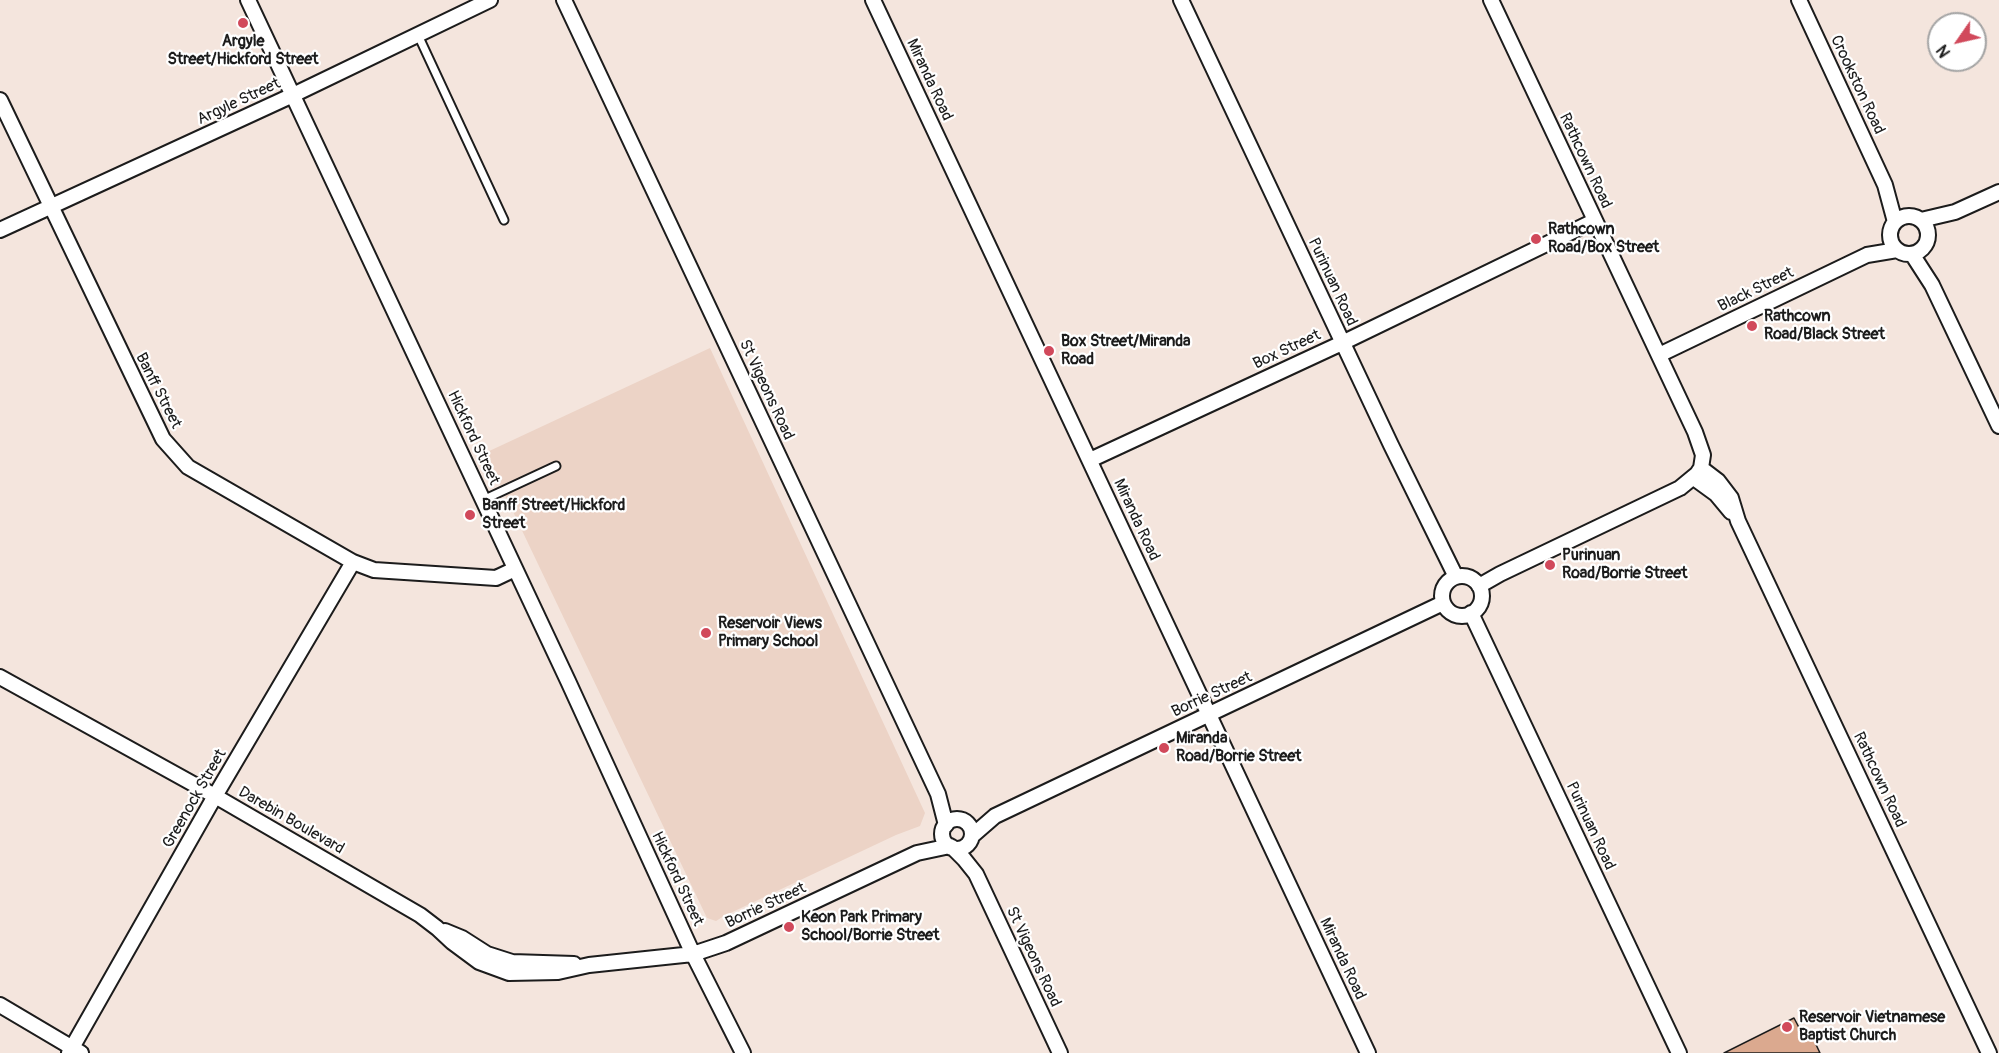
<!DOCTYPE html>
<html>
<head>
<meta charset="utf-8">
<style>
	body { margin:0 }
	#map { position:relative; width:1999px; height:1053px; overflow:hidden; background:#f4e5dd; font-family:Pangolin,sans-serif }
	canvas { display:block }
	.north { position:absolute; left:1927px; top:12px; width:60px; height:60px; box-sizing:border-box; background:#fff; border:2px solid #a4a4a4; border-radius:50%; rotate:236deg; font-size:16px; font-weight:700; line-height:24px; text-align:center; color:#1c1c1c }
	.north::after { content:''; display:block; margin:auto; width:21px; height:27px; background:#d1495b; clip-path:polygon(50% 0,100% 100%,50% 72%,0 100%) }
</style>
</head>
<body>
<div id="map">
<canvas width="1999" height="1053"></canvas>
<div class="north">N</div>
</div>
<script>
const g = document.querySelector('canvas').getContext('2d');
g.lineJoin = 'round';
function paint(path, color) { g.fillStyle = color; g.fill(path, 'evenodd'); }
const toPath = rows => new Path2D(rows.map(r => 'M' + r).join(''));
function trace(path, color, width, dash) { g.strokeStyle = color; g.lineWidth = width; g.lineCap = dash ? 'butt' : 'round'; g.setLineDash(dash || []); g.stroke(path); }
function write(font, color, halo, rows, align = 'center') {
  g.font = font + ' Pangolin,sans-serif'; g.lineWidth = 4.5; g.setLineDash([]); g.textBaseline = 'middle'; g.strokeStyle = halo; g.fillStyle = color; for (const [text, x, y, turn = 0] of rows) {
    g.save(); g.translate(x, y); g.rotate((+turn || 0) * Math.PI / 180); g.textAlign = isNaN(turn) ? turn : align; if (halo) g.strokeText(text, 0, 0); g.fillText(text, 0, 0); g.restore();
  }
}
const built = toPath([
	[710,348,925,813,920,826,896,835,724,916,716,921,707,918,485,453]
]);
const building = toPath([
	[1794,1018,1805,1039,1812,1036,1820,1053,1724,1053,1794,1018]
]);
const lane = toPath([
	[418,35,504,220],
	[483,500,556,466]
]);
const street = toPath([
	[248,0,568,681,693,954,743,1053],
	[564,0,938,794,946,825],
	[873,0,1368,1053],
	[1181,0,1391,445,1456,577],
	[1799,0,1885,185,1895,222],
	[0,100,163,439,188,467,353,562,374,570,496,578,515,569],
	'1890 235a19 19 0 1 1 38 0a19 19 0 1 1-38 0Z',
	[1921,220,1955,212,1999,192],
	[0,230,293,95,490,0],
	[1912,254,1932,285,1999,426],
	[1659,355,1867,255,1897,250],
	[1090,460,1342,343,1594,221],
	[1701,468,1718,481,1731,498,1738,521,1989,1053],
	[1694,478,1716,494,1731,512],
	'1442 596a20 20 0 1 1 40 0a20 20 0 1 1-40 0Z',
	[1479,586,1500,574,1680,488,1697,474,1701,468,1703,455,1695,432,1491,0],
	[1471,613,1679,1053],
	[0,677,215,796,420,915,437,928,452,942,479,962,509,973,558,972,589,965,693,954,726,943,917,853,950,846],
	'942 834a15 15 0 1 1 30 0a15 15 0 1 1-30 0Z',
	[972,836,995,816,1443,603],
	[952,847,964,859,976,874,1060,1053],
	[445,931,462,938,487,954,512,962,574,964],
	[0,1005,81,1053],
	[69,1053,215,796,353,562]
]);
const markers = [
	[243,23,6,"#d1495b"],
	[1536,239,6,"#d1495b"],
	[1752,326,6,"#d1495b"],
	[1049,351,6,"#d1495b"],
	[470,515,6,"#d1495b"],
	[1550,565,6,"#d1495b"],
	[706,633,6,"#d1495b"],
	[1164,748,6,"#d1495b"],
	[789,927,6,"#d1495b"],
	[1787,1027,6,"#d1495b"]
];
const poiNames = [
	["Argyle",243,42,"center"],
	["Street/Hickford Street",243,60,"center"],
	["Rathcown",1548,230],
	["Road/Box Street",1548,248],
	["Rathcown",1764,317],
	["Road/Black Street",1764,335],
	["Box Street/Miranda",1061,342],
	["Road",1061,360],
	["Banff Street/Hickford",482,506],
	["Street",482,524],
	["Purinuan",1562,556],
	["Road/Borrie Street",1562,574],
	["Reservoir Views",718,624],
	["Primary School",718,642],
	["Miranda",1176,739],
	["Road/Borrie Street",1176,757],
	["Keon Park Primary",801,918],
	["School/Borrie Street",801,936],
	["Reservoir Vietnamese",1799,1018],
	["Baptist Church",1799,1036]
];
const streetNames = [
	["Miranda Road",929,80,65],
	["Crookston Road",1857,85,65],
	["Argyle Street",239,102,-25],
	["Rathcown Road",1585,161,65],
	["Purinuan Road",1332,282,65],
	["Black Street",1756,290,-26],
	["Box Street",1287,350,-25],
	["St Vigeons Road",766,390,65],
	["Banff Street",158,391,63],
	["Hickford Street",473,438,65],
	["Miranda Road",1136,520,65],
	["Borrie Street",1212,695,-25],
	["Rathcown Road",1879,780,65],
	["Greenock Street",195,799,-60],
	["Darebin Boulevard",291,821,30],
	["Purinuan Road",1590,826,65],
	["Hickford Street",677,879,65],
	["Borrie Street",766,906,-25],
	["St Vigeons Road",1033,957,65],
	["Miranda Road",1342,959,65]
];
paint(built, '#ecd3c6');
paint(building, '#dba98f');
trace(building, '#1c1c1c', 1.5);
trace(lane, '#1c1c1c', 11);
trace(street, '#1c1c1c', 18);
trace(lane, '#fff', 7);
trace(street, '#fff', 14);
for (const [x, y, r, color] of markers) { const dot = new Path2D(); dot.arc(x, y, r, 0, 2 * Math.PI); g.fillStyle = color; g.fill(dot); trace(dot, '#fff', 2); }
write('bold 16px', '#1c1c1c', '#fff', poiNames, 'left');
write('16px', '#1c1c1c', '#fff', streetNames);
</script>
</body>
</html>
